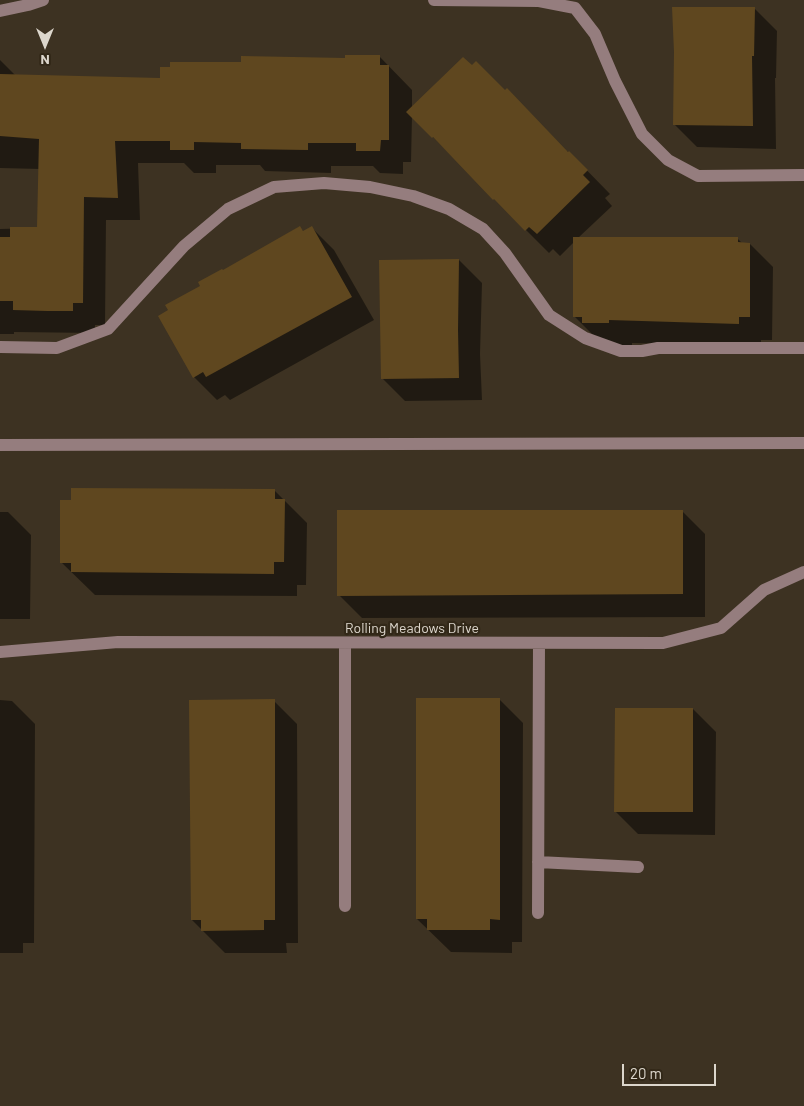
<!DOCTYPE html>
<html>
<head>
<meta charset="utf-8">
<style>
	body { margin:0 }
	#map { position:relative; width:804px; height:1106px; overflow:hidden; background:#3d3222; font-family:Barlow,sans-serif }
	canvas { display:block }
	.north { position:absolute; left:20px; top:20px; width:50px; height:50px; -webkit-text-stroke:4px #322818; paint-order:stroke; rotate:180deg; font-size:14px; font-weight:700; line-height:20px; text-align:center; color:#dcd6cc }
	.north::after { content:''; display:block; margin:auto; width:18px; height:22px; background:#dcd6cc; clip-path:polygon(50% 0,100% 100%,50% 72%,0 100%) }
	.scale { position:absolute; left:622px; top:1064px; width:94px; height:22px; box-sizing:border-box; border:2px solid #dcd6cc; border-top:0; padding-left:6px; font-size:15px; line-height:18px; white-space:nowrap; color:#dcd6cc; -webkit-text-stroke:4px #322818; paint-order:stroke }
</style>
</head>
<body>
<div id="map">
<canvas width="804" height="1106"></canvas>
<div class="north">N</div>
<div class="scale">20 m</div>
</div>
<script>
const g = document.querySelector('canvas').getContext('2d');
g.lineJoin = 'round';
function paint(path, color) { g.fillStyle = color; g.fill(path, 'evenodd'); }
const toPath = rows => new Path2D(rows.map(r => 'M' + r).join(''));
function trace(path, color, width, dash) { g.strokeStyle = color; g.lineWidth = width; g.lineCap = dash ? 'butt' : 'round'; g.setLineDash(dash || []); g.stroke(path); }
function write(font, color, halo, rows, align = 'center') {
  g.font = font + ' Barlow,sans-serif'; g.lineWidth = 4.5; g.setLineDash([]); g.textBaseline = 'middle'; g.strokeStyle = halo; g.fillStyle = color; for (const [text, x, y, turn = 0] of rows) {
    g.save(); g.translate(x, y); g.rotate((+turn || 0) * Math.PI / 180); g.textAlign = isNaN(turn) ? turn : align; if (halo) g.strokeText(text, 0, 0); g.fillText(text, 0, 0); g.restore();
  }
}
const shadow = toPath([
	[754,8,777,31,776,78,775,78,776,149,697,147,674,124],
	[379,56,412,90,412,109,569,152,610,194,605,198,612,206,578,238,737,238,743,244,750,244,773,267,772,340,761,340,761,346,632,343,632,345,607,345,597,339,574,316,574,242,560,256,553,249,549,253,412,116,411,162,403,162,403,174,380,173,373,166,331,166,331,173,265,171,260,165,216,165,216,173,194,173,184,163,138,163,140,220,106,220,105,325,95,325,95,333,14,332,14,334,0,334,0,229,38,228,40,169,0,168,0,60,16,76,161,80,242,64],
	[299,227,304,232,311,227,334,250,374,320,230,400,225,395,217,400,194,377,202,286,223,272],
	[459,260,482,283,480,354,482,400,405,401,382,378],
	[274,490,307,523,306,585,297,585,297,596,95,595,61,562],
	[682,511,705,534,705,617,362,618,339,595],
	[0,512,8,512,31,535,30,619,0,619],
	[0,700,12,701,35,724,34,943,23,943,23,953,0,953],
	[500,700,523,723,522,942,512,942,512,953,451,952,417,919],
	[274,701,297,724,298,943,286,943,287,953,225,953,192,920],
	[693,709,716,732,715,835,638,834,615,811]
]);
const building = toPath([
	[672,7,755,7,754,56,752,56,753,126,673,125,674,52],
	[345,55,380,55,380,65,389,65,389,140,381,140,380,151,356,151,356,143,308,143,308,150,241,149,241,143,194,142,194,150,170,150,170,141,115,141,118,198,84,197,83,303,73,303,73,311,47,311,13,310,13,301,0,301,0,237,10,237,10,227,37,227,39,139,0,136,0,74,160,78,160,67,170,67,170,62,241,62,241,56,345,58],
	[463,57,472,65,476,61,505,90,507,88,568,152,569,151,588,170,583,175,590,182,537,234,529,227,525,231,494,199,493,200,433,137,432,138,406,112],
	[300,226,303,231,312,226,352,297,206,377,203,372,193,378,158,316,168,310,165,305,200,286,198,282,222,269,223,270],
	[573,237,738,237,738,242,750,243,750,317,739,317,739,324,609,320,609,323,582,323,582,317,573,317],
	[459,259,458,330,459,378,381,379,379,260],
	[71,488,275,489,275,499,285,499,284,562,274,562,274,574,71,572,71,563,60,563,60,500,71,500],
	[337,510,683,510,683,594,337,596],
	[416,698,500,698,500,920,490,919,490,930,427,930,427,919,416,919],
	[275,699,275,920,264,920,264,930,201,931,201,920,191,920,189,700],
	[615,708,693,708,693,812,614,812]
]);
const minor = toPath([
	[434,0,539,1,575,8,595,34,615,81,642,134,668,160,698,176,804,175],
	[0,11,28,5,43,0],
	[0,347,57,348,108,329,184,246,228,209,274,187,324,183,370,187,413,196,449,209,483,229,505,253,549,315,585,338,621,351,642,351,658,348,804,348],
	[0,445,804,443],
	[345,643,345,906],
	[0,652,118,642,663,643,721,628,764,590,804,572],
	[538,862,638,867],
	[538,913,539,643]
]);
const streetNames = [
	["Rolling Meadows Drive",412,628]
];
paint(shadow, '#0007');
paint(building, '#5f471f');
trace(minor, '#957d7e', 12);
write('14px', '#dcd6cc', '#322818', streetNames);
</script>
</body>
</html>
